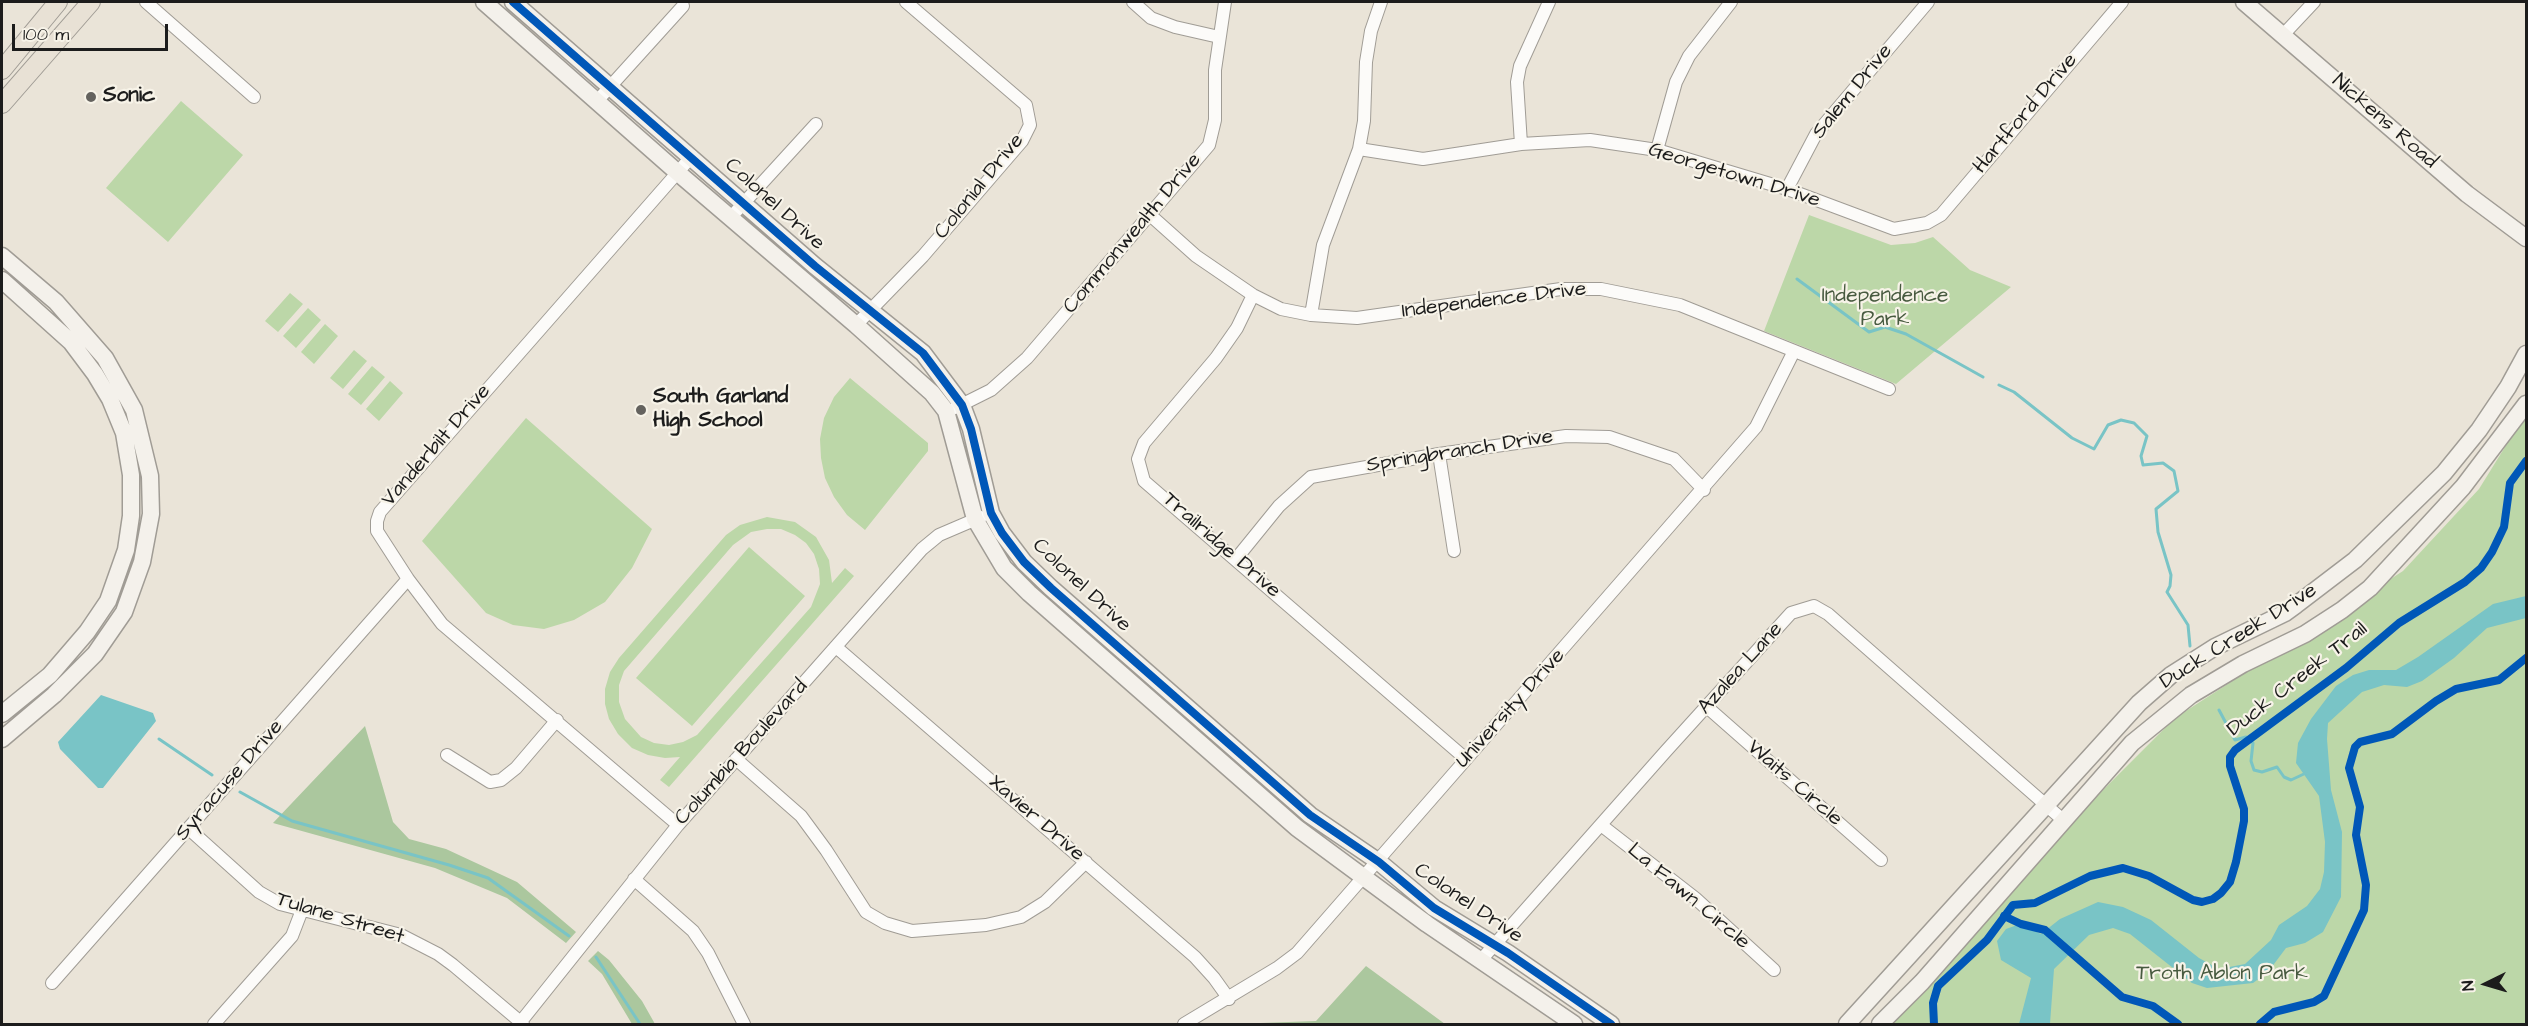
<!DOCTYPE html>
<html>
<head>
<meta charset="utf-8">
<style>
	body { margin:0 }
	#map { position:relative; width:2528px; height:1026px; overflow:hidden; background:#eae4d8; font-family:"Architects Daughter",sans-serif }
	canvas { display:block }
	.frame { position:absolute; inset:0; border:3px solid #1c1c1c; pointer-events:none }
	.north { position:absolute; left:2456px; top:954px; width:60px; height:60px; -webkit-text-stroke:4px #f7f3e8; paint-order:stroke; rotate:265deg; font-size:16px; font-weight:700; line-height:24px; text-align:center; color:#1c1c1c }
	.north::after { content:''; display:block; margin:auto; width:21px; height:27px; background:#1c1c1c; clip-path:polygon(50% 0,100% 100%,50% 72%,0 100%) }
	.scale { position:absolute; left:12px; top:24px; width:156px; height:27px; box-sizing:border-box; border:3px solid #1c1c1c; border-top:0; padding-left:8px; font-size:18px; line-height:21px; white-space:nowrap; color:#1c1c1c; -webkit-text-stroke:4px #f7f3e8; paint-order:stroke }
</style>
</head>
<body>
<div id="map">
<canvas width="2528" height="1026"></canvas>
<div class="frame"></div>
<div class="north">N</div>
<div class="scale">100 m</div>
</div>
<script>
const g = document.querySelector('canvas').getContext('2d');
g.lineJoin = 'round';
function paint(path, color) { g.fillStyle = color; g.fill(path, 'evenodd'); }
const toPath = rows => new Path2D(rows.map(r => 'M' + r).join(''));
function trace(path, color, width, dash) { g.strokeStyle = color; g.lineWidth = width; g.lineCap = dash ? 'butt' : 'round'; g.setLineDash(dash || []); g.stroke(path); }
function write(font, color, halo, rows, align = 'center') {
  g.font = font + ' "Architects Daughter",sans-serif'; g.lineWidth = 4.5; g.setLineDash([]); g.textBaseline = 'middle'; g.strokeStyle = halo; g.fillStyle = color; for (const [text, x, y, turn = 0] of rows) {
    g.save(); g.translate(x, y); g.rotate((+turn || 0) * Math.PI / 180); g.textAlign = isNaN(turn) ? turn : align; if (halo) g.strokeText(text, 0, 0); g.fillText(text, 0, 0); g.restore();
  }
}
const green = toPath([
	[181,101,243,155,168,242,106,188],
	[1809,215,1891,245,1915,243,1933,237,1970,270,2011,287,1896,384,1764,331],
	[290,293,303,304,278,332,265,321],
	[308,308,321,320,296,348,283,336],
	[325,324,338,336,314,364,301,352],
	[354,350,367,361,343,389,330,378],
	[372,366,385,377,361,405,348,394],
	[850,378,928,443,928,451,865,530,847,515,834,497,825,478,821,458,820,439,824,418,834,397],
	[390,381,403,393,379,421,366,409],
	[2526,413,2526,1024,1890,1024,1969,941,2095,798,2175,718,2403,571,2479,489],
	[526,418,652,529,632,568,605,602,574,620,544,629,513,625,486,613,422,541],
	[767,517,795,522,816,537,829,560,832,583,845,568,854,576,669,787,660,780,680,757,665,758,648,755,632,748,618,734,609,719,605,704,605,689,610,672,619,658,726,535,740,525],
	[767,529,781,529,795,535,806,543,814,554,819,569,820,584,811,607,697,735,683,742,669,745,654,743,641,737,625,719,619,702,619,685,624,671,733,545,751,532],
	[749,547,805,596,692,726,636,678]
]);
const forest = toPath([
	[365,726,393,822,409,839,446,849,517,882,576,932,566,943,507,898,435,868,273,823],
	[598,951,609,960,642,1001,655,1024,632,1024,602,974,588,961],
	[1366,966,1445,1024,1233,1024,1316,1021]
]);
const water = toPath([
	[2526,596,2526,618,2487,628,2454,658,2422,681,2407,687,2384,685,2362,692,2328,723,2327,739,2331,790,2342,832,2341,897,2323,932,2305,943,2286,948,2268,972,2253,983,2207,988,2192,983,2130,934,2113,928,2089,935,2054,969,2050,1024,2019,1024,2031,978,2001,960,1997,941,2006,929,2020,924,2041,934,2060,919,2098,902,2123,907,2151,920,2199,958,2219,969,2245,964,2271,940,2279,925,2307,906,2320,889,2324,872,2325,842,2319,796,2296,763,2298,743,2311,719,2336,686,2353,675,2369,670,2396,670,2418,657,2493,604],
	[101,695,153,713,156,721,103,788,98,788,60,749,58,742]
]);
const stream = toPath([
	[1797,279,1869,332,1885,327,1906,334,1983,377],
	[1999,385,2014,392,2072,438,2094,449,2108,425,2121,420,2134,423,2147,436,2141,456,2143,465,2163,463,2174,471,2178,491,2156,509,2158,532,2171,575,2170,586,2167,592,2188,625,2190,646],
	[2219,710,2235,740,2246,737,2253,743,2251,761,2254,770,2262,772,2277,767,2284,777,2291,780,2306,773],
	[159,739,212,775],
	[240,792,292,821,449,865,488,878,569,936],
	[596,957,640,1024]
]);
const street = toPath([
	[146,2,254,97],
	[1133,2,1151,18,1175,27,1219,37],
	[2283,35,2314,2],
	[598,100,683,6],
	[1521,144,1517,82,1520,66,1549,2],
	[1359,149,1423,159,1521,144,1590,140,1657,150,1787,189,1894,229,1927,223,1941,215,2122,2],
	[1657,150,1676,82,1689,56,1731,2],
	[1787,189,1816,134,1928,2],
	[1149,214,1196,256,1253,295,1281,309,1311,315,1357,318,1561,289,1601,289,1680,305,1889,389],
	[731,217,816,124],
	[1253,295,1237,328,1216,358,1144,443,1138,459,1144,481,1466,759],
	[1311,315,1323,245,1359,149,1364,121,1366,62,1371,31,1381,2],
	[856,325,923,256,1022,141,1030,125,1026,105,906,2],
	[955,408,991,390,1027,358,1209,145,1215,120,1215,70,1225,2],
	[1439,454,1454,551],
	[1236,559,1279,506,1311,477,1439,454,1566,436,1609,437,1674,459,1704,490],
	[836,647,1195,957,1214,978,1229,999],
	[1707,707,1881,860],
	[447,755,490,782,501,780,516,768,557,720],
	[736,759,801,816,826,850,866,912,885,923,912,931,986,925,1021,917,1045,902,1086,862],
	[678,825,442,624,408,579,377,531,377,521,380,512,692,156],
	[1601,825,1695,898,1774,970],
	[189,829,259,892,280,904,401,935,438,954,453,965,523,1024],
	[634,879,693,931,708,953,744,1024],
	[1481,960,1666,751,1791,613,1814,606,1828,614,2063,820],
	[52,983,408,579],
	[214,1024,292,936,302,910],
	[519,1024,678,825,922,549,939,535,981,517],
	[1184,1024,1277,968,1297,953,1756,427,1794,351]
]);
const secondary = toPath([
	[484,2,677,172,856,325,932,393,946,411,975,519,1004,568,1029,593,1297,828,1427,924,1574,1024],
	[513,2,815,266,923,353,962,405,971,429,991,513,1002,533,1024,562,1051,588,1310,815,1379,862,1434,908,1508,953,1611,1024],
	[2244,2,2467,194,2526,238],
	[2,256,56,302,105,358,134,410,150,476,151,514,142,562,124,612,95,654,54,695,2,739],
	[2,280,71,342,95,374,110,399,124,433,131,475,131,516,126,550,108,601,87,632,50,675,2,714],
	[1847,1024,2139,703,2171,675,2215,647,2285,613,2296,605,2355,560,2444,473,2479,430,2508,387,2526,354],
	[1880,1024,1922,982,2132,743,2191,695,2243,664,2305,634,2342,610,2370,588,2463,487,2526,404]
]);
const primary = toPath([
	[2,70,58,2],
	[2,104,91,2]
]);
const cycleway = toPath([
	[513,2,815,266,923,353,962,405,971,429,991,513,1002,533,1024,562,1051,588,1310,815,1379,862,1434,908,1508,953,1611,1024],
	[2004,916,2021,924,2045,930,2122,997,2153,1006,2178,1024],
	[1934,1024,1933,1003,1938,986,1987,940,2013,905,2035,903,2090,876,2123,868,2149,876,2193,900,2202,902,2213,899,2221,893,2230,882,2236,862,2244,821,2244,809,2230,766,2230,757,2235,750,2346,668,2399,623,2465,582,2481,568,2492,552,2504,527,2510,483,2526,461],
	[2260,1024,2274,1012,2314,1002,2324,996,2364,910,2366,885,2356,835,2360,807,2349,768,2355,747,2360,742,2392,734,2436,701,2456,689,2499,680,2526,658]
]);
const markers = [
	[91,97,6,"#64625e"],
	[641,410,6,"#64625e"]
];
const streetNames = [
	["Salem Drive",1853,92,-51],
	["Hartford Drive",2026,114,-50],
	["Nickens Road",2384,122,41],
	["Georgetown Drive",1734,176,17],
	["Colonial Drive",980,187,-51],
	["Colonel Drive",774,205,42],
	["Commonwealth Drive",1133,234,-50],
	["Independence Drive",1494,301,-7],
	["Vanderbilt Drive",437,446,-49],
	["Springbranch Drive",1460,452,-9],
	["Trailridge Drive",1221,546,41],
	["Colonel Drive",1081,586,43],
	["Duck Creek Drive",2239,637,-32],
	["Azalea Lane",1741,669,-48],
	["Duck Creek Trail",2298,680,-38],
	["University Drive",1511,709,-48],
	["Columbia Boulevard",742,753,-48],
	["Syracuse Drive",230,781,-49],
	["Waits Circle",1794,784,41],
	["Xavier Drive",1036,819,41],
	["La Fawn Circle",1688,897,40],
	["Colonel Drive",1468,904,34],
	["Tulane Street",340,919,17]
];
const poiNames = [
	["Sonic",103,97],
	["South Garland",653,398],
	["High School",653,422]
];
const parkNames = [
	["Independence",1885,297],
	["Park",1885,321],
	["Troth Ablon Park",2222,975]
];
paint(green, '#bcd7a8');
paint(forest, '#abc79e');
paint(water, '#79c4c6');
trace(stream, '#79c4c6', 3);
trace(street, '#a09c95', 14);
trace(secondary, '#a09c95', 19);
trace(primary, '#a09c95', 20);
trace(street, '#fcfbf9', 12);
trace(secondary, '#f4f1eb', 16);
trace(primary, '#e8e1d5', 18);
trace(cycleway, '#0057b8', 8);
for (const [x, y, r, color] of markers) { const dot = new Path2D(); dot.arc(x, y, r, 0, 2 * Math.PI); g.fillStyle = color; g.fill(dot); trace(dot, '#f7f3e8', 2); }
write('21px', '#1c1c1c', '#f7f3e8', streetNames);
write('bold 21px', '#1c1c1c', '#f7f3e8', poiNames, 'left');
write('21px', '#475a3f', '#f7f3e8', parkNames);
</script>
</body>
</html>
